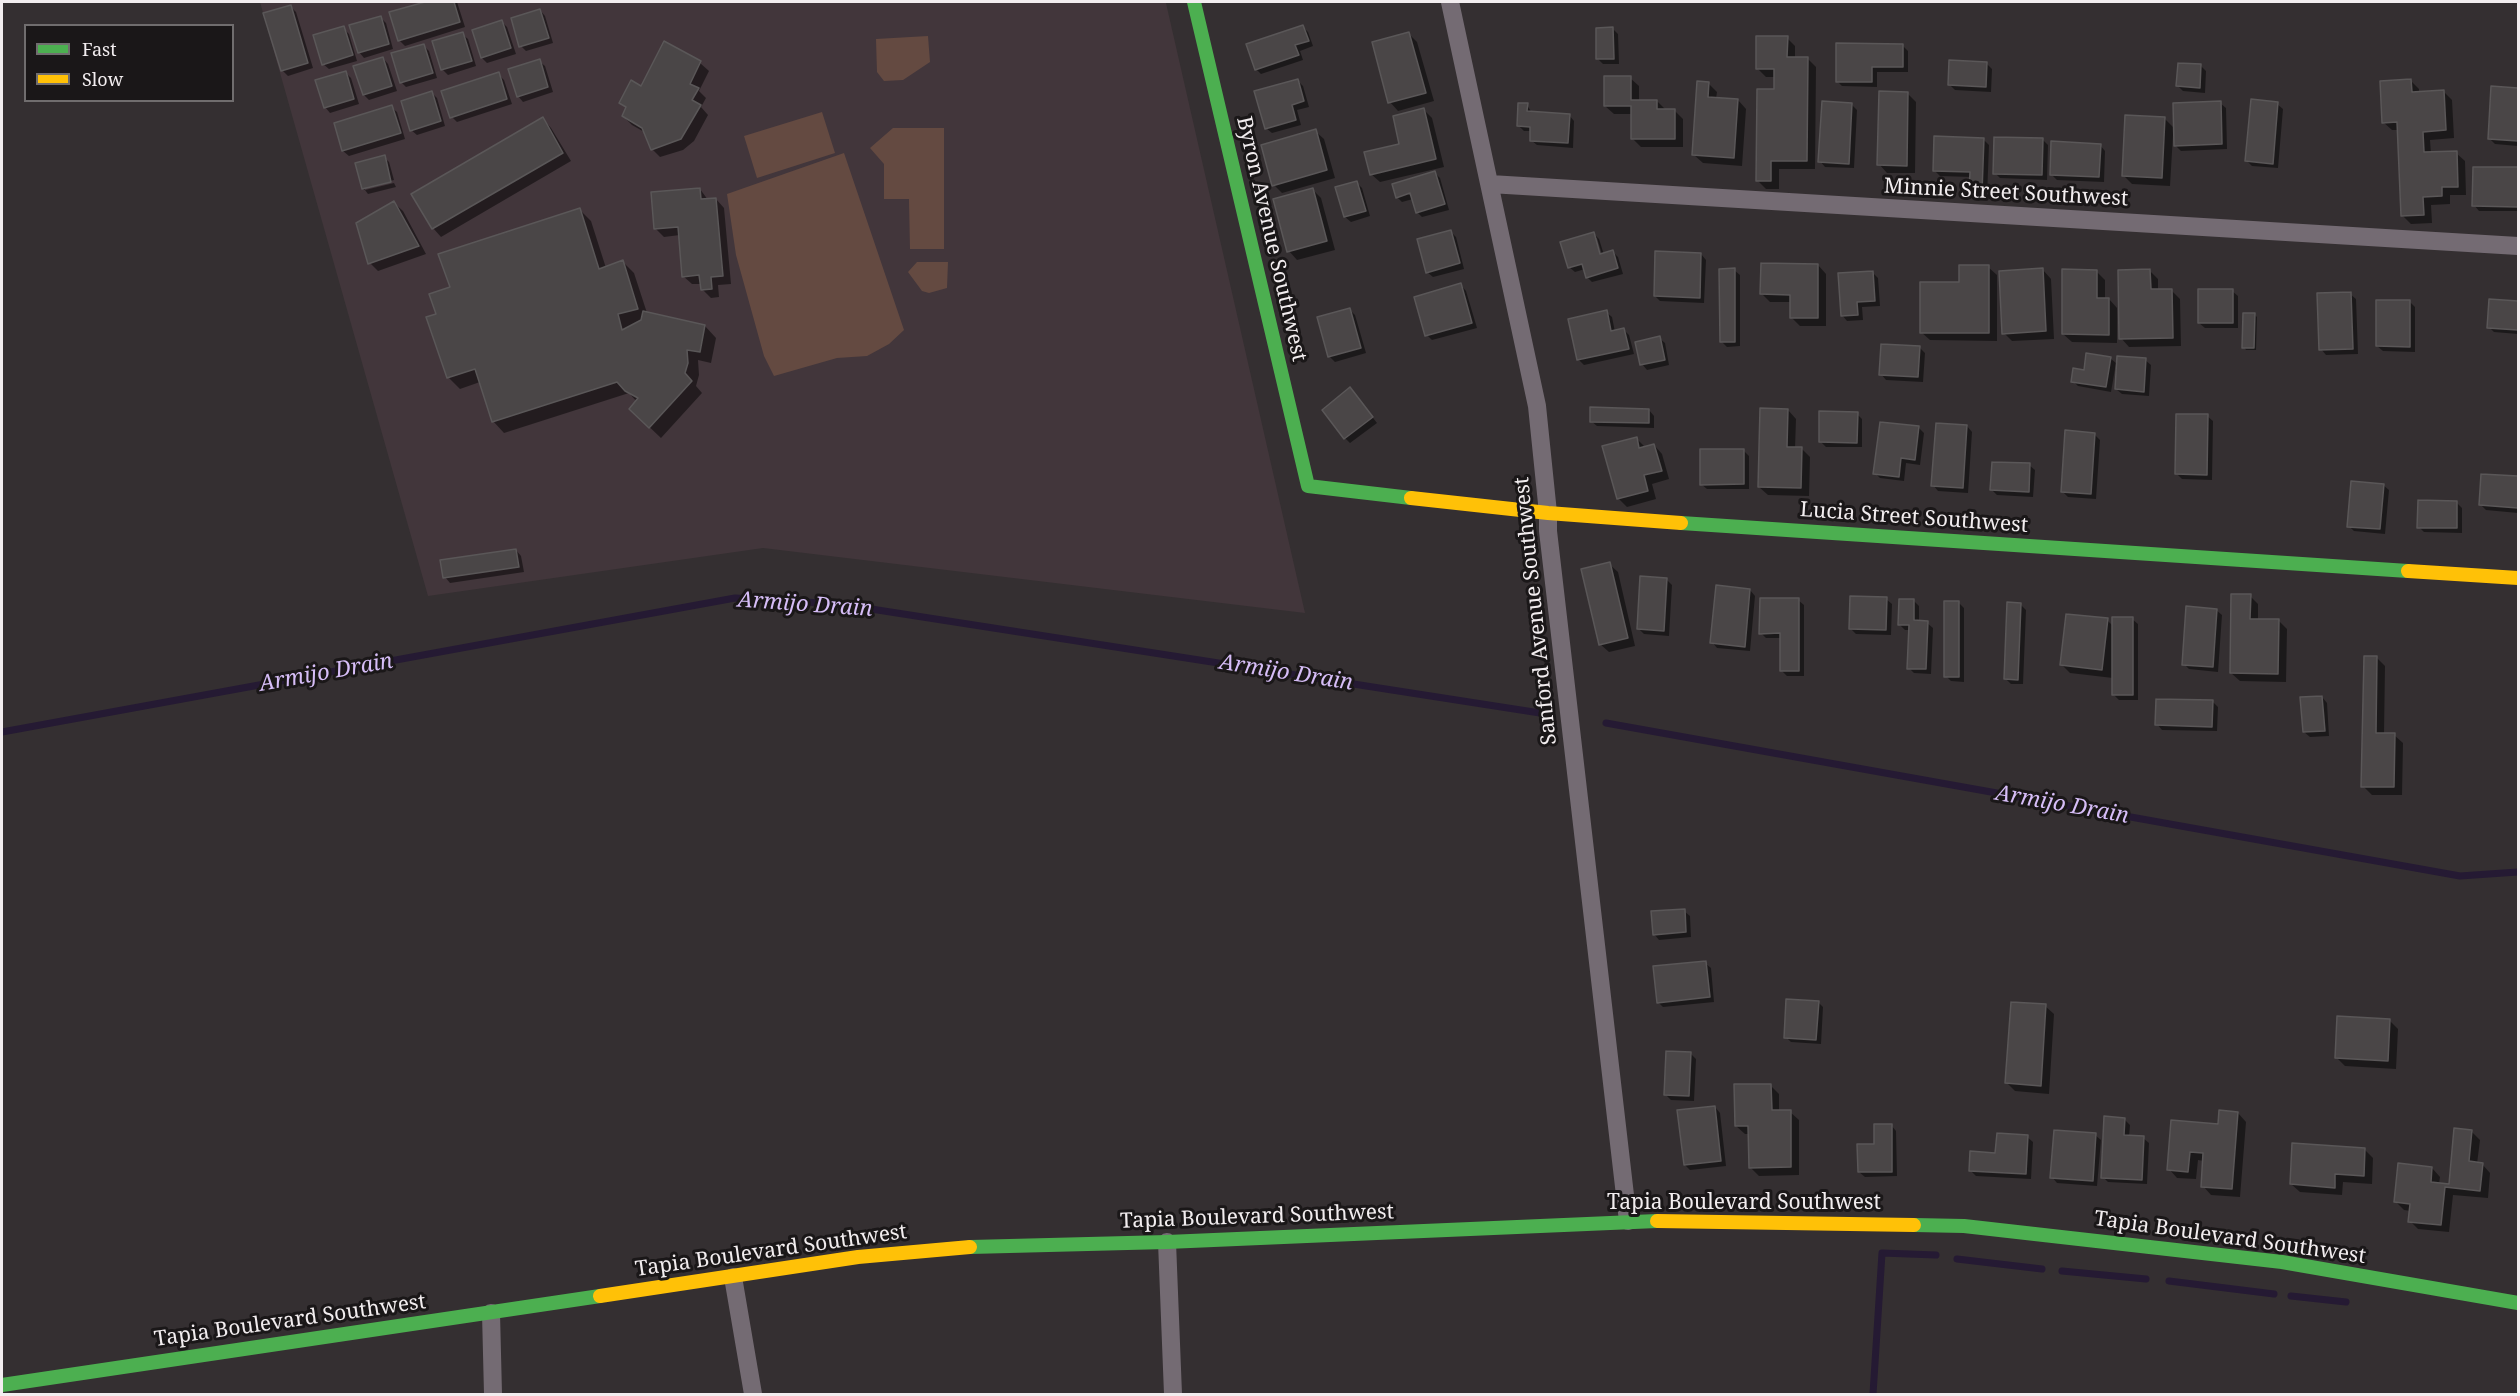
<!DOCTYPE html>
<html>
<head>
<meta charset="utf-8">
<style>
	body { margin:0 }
	#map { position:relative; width:2520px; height:1396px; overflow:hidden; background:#342f31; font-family:"Noto Serif",serif }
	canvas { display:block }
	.frame { position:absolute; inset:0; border:3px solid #f2edef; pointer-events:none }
	.legend { position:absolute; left:24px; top:24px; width:210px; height:78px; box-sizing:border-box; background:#1a1718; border:2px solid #706d6e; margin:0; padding:8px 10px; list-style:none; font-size:18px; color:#f2edef }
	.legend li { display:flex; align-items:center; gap:12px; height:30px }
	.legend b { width:30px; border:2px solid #706d6e }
</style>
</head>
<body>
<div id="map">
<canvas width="2520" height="1396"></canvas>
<div class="frame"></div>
<ul class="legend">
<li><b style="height:8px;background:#4caf50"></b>Fast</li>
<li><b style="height:8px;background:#ffc107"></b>Slow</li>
</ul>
</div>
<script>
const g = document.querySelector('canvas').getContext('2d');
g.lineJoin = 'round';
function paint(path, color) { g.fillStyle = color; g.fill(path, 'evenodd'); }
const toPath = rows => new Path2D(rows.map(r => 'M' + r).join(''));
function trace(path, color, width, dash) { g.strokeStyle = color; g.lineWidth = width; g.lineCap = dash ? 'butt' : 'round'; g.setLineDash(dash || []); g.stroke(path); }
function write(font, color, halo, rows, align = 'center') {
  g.font = font + ' "Noto Serif",serif'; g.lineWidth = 6; g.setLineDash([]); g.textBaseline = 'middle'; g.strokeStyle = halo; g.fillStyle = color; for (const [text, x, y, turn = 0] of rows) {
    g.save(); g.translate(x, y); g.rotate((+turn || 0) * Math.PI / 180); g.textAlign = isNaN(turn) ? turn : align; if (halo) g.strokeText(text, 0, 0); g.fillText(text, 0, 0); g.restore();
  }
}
const built = toPath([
	[260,2,1166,3,1305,613,763,548,428,596]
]);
const green = toPath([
	[928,36,930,62,903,80,884,81,877,72,876,39],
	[822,112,835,153,757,178,744,136],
	[893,128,944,128,944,249,910,249,909,199,884,199,884,164,870,148],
	[844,153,904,330,889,344,867,356,837,358,774,376,764,356,736,255,727,194],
	[917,262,948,262,947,288,929,293,922,291,908,272]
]);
const shadow = toPath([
	[430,2,457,2,465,27,405,46,399,40,391,13],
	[290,6,296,12,313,68,288,76,282,70],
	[540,10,545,16,553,43,526,51,521,46],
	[380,17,386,23,393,49,364,58,359,52],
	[502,22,507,27,516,54,487,63,482,58],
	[1303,27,1308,32,1313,46,1300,51,1303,60,1261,74,1256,69],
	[343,28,349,34,357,61,329,69,323,64],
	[1613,29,1618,34,1619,64,1603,64,1598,59],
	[462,34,468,39,476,66,448,75,443,70],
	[1409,34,1417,42,1434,101,1398,111,1390,102],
	[1787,38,1795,46,1795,59,1808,59,1816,67,1815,169,1779,169,1779,189,1766,189,1758,181,1775,90,1775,77,1766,77,1757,68],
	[665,43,700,63,709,71,699,91,706,98,701,107,708,115,694,141,683,150,660,157,652,149,646,133,632,125,623,116,627,108,621,102,642,88],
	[423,45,429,51,437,78,406,87,401,82],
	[1902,45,1908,51,1908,72,1877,72,1877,87,1842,86,1837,81],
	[383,58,388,64,397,91,369,100,364,95],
	[539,61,545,66,553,92,523,102,518,96],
	[1986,63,1992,69,1991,92,1955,90,1950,85],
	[2201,66,2206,71,2205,93,2183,91,2178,86],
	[346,73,351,78,359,104,330,113,325,107],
	[498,74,504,80,512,104,457,122,452,117],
	[1630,78,1639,86,1639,101,1657,101,1666,110,1674,110,1683,119,1683,147,1641,147,1632,138,1632,114,1614,114,1605,106],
	[1297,80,1303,86,1309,107,1297,110,1301,125,1272,133,1266,128],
	[2411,81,2419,89,2419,93,2444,92,2452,100,2454,138,2430,140,2431,154,2456,153,2465,161,2466,195,2450,195,2450,204,2431,205,2432,223,2411,224,2402,215,2399,130,2392,130,2383,122],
	[1708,83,1717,92,1716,99,1738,100,1746,109,1742,166,1703,163,1694,155],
	[2493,87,2518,89,2518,146,2495,144,2489,138],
	[432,93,437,98,445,126,417,135,411,130],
	[1908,94,1916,102,1915,173,1887,173,1879,164],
	[2220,103,2226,108,2227,149,2181,151,2175,145,2175,135,2173,135,2170,186,2132,184,2124,176,2165,119,2175,129],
	[2277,104,2283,109,2278,168,2252,166,2247,161],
	[1527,105,1532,113,1569,115,1574,121,1573,148,1537,145,1531,140,1532,131,1524,131,1518,125],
	[1852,105,1857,110,1854,168,1825,167,1820,161],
	[391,107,397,112,405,139,349,156,343,151,335,124],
	[1424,110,1432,118,1444,167,1380,182,1371,174,1401,145],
	[543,119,551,128,571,161,441,237,433,228],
	[1315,131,1324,139,1335,178,1282,193,1274,185],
	[1983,139,1989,145,1987,197,1976,196,1970,191,1971,177,1940,176,1934,170],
	[2042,139,2048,145,2047,180,2000,178,1995,173],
	[2100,145,2105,151,2104,182,2057,180,2051,174],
	[384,157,389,162,394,180,365,187,365,190,363,189],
	[2474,169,2518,169,2518,211,2479,211,2474,205],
	[1435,173,1440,178,1449,210,1422,217,1417,212,1413,199,1402,202,1397,197],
	[394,183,396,187,368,194,365,190],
	[1357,183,1362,188,1370,216,1351,222,1345,217],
	[700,189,708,200,716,199,724,208,731,284,718,285,719,297,711,298,702,289,702,284,692,284,683,276,680,235,664,237,655,228],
	[1313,190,1321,198,1335,250,1297,260,1289,251],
	[394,203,403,211,426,254,378,271,370,263],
	[580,210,591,221,606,268,623,262,634,273,647,313,705,326,716,338,711,363,698,360,699,375,696,386,702,393,661,438,642,420,637,402,629,393,504,433,493,421,480,382,460,389,449,378,428,318,438,315,452,288],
	[1450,231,1456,237,1464,269,1433,277,1427,272],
	[1594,234,1599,239,1604,255,1613,252,1618,257,1623,274,1592,282,1587,277,1585,269,1575,272,1569,267],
	[1594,238,1597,238,1604,261,1601,262],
	[1701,254,1706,260,1704,303,1660,301,1655,296],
	[1818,265,1826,274,1826,326,1800,326,1791,317,1792,302,1770,302,1762,294],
	[1988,267,1997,275,1997,341,1930,340,1921,332,1961,284],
	[1734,270,1740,275,1740,346,1727,347,1721,341],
	[2043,270,2051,279,2054,339,2012,341,2004,333],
	[2149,270,2158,279,2158,290,2171,290,2180,299,2181,346,2129,347,2121,338],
	[2096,271,2105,280,2105,299,2109,299,2117,308,2117,343,2072,342,2063,334],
	[1872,272,1878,278,1880,306,1862,307,1863,320,1847,321,1842,315],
	[1461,285,1466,291,1477,328,1432,340,1427,335],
	[2232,291,2238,296,2238,328,2205,328,2199,323],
	[2350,294,2356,299,2358,354,2326,355,2321,349],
	[2490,301,2518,303,2518,334,2494,332,2489,327],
	[2410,302,2415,307,2415,352,2383,351,2377,346],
	[1349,309,1355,315,1366,353,1335,362,1329,356],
	[1606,312,1612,317,1615,332,1624,330,1629,335,1634,354,1584,365,1578,359],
	[2254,314,2257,317,2256,350,2246,350,2244,347],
	[1659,338,1665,343,1669,365,1647,370,1642,364],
	[1919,347,1925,353,1923,382,1886,380,1881,374],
	[2110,358,2116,363,2111,392,2078,386,2073,381],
	[2145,360,2151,365,2149,396,2122,394,2116,389],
	[1355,395,1377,423,1350,443,1345,438],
	[1649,410,1654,416,1654,428,1597,426,1591,421],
	[1788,410,1796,419,1795,449,1802,449,1810,457,1809,496,1768,495,1759,487],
	[1857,414,1862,419,1862,447,1826,447,1820,441],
	[2207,416,2213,421,2212,480,2182,479,2177,474],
	[1967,426,1972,432,1968,493,1938,491,1933,485],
	[1919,428,1924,433,1920,465,1906,463,1904,481,1880,478,1875,473],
	[2094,434,2100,440,2096,499,2068,497,2062,491],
	[1636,438,1645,447,1654,445,1662,454,1669,479,1652,484,1656,499,1627,507,1618,498],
	[1743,450,1749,456,1749,489,1707,489,1701,484],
	[2029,465,2035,470,2033,497,1997,495,1992,490],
	[2483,475,2518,478,2518,513,2486,510,2481,505],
	[2383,485,2389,490,2385,534,2354,531,2349,526],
	[2457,503,2462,508,2462,533,2424,532,2419,527],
	[516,550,521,556,524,572,450,583,445,577],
	[1609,564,1618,572,1635,646,1609,652,1600,644],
	[1666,579,1672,585,1669,636,1644,634,1638,628],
	[1750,590,1755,596,1750,651,1717,648,1712,642],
	[2250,596,2258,604,2258,620,2278,620,2287,629,2286,682,2240,681,2231,673],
	[1886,599,1892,604,1891,635,1856,634,1850,628],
	[1798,600,1804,605,1804,676,1787,676,1782,671,1782,638,1766,638,1761,633],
	[1914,601,1919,606,1919,622,1927,623,1933,628,1931,674,1914,673,1909,668,1910,630,1905,630,1899,624],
	[1959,603,1964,608,1964,682,1951,681,1946,676],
	[2021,605,2026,610,2023,684,2011,684,2005,678],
	[2216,610,2222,615,2218,672,2189,669,2184,664],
	[2132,619,2138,624,2138,700,2119,700,2113,694,2113,678,2070,673,2062,665,2107,620,2113,626],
	[2377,658,2385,666,2384,734,2394,735,2403,743,2402,795,2372,795,2363,786],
	[2322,697,2327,703,2329,736,2310,737,2304,732],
	[2212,701,2218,707,2217,731,2162,730,2157,724],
	[1684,911,1690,916,1691,937,1659,940,1654,934],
	[1705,963,1711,968,1714,1002,1663,1007,1658,1002],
	[1818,1002,1823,1007,1821,1044,1791,1042,1786,1037],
	[2045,1006,2054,1014,2049,1094,2015,1091,2007,1083],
	[2390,1021,2398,1029,2396,1069,2345,1066,2336,1057],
	[1690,1053,1696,1059,1694,1101,1671,1100,1666,1095],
	[1771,1086,1779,1094,1779,1112,1790,1112,1799,1120,1799,1175,1759,1176,1750,1167,1750,1134,1745,1134,1736,1126],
	[1715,1107,1720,1113,1726,1166,1690,1170,1685,1165],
	[2238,1113,2246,1122,2240,1197,2211,1195,2203,1186,2204,1161,2198,1160,2196,1179,2177,1178,2169,1169,2219,1125],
	[2124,1119,2130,1125,2129,1137,2143,1138,2149,1143,2147,1184,2108,1182,2103,1177],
	[1891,1125,1896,1131,1897,1176,1865,1177,1859,1172],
	[2471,1131,2480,1140,2477,1164,2482,1164,2490,1173,2488,1198,2453,1195,2449,1232,2418,1229,2410,1221,2411,1211,2404,1210,2396,1202,2432,1168,2440,1177,2439,1184,2450,1185],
	[2095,1135,2101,1140,2097,1186,2057,1183,2052,1177],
	[2027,1137,2033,1142,2031,1179,1976,1176,1970,1170],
	[2365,1150,2373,1158,2372,1184,2343,1182,2342,1195,2300,1192,2291,1184]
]);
const stream = toPath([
	[1606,723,2460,876,2518,872],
	[2,732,735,598,839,604,1540,713],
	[1957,1259,2042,1269],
	[2062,1271,2146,1279],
	[2169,1281,2274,1294],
	[2291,1296,2346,1302],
	[1873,1394,1882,1253,1936,1255]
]);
const building = toPath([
	[425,2,454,2,460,22,398,41,389,12,425,2],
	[291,5,308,63,281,71,263,13,291,5],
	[540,9,549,38,519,47,511,18,540,9],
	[381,16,389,44,358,53,349,25,381,16],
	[502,20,511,48,481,58,472,30,502,20],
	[1303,25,1309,41,1295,45,1299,55,1255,70,1246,44,1303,25],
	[344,26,353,55,322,65,313,35,344,26],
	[1613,27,1614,59,1596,59,1596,28,1613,27],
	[463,32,472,61,441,70,432,41,463,32],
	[1409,32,1426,93,1388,103,1372,42,1409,32],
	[1756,36,1788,36,1787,57,1808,57,1807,161,1771,161,1771,181,1756,181,1757,89,1774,89,1774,69,1756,69,1756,36],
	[664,41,701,61,690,84,699,88,692,100,701,105,681,139,651,150,642,128,622,116,626,107,619,103,631,80,641,86,664,41],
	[1836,43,1903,44,1903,67,1872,67,1872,82,1836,82,1836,43],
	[424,44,433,73,400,83,391,53,424,44],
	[383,57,392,86,363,95,353,66,383,57],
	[540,59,548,87,517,97,508,69,540,59],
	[1949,60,1987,62,1986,87,1948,85,1949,60],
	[2178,63,2201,64,2200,88,2176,86,2178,63],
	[346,71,354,99,324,108,315,80,346,71],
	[499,72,507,99,450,118,441,91,499,72],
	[1604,76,1631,76,1631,100,1657,100,1657,109,1675,109,1675,139,1631,139,1631,106,1604,106,1604,76],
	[1298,79,1304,101,1292,105,1296,120,1265,129,1254,91,1298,79],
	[2411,79,2412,92,2444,90,2446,130,2423,132,2424,152,2457,151,2458,187,2442,187,2442,196,2423,197,2424,215,2401,216,2397,122,2382,123,2380,81,2411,79],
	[1697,81,1709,82,1708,97,1738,99,1734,158,1692,155,1697,81],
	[2491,86,2518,88,2518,141,2488,139,2491,86],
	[432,91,441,121,410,131,401,101,432,91],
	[1879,91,1908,92,1907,166,1877,165,1879,91],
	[2251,99,2278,102,2273,164,2245,161,2251,99],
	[1822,101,1852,103,1849,164,1818,162,1822,101],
	[2221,101,2222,144,2174,146,2173,103,2221,101],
	[1518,103,1528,103,1527,111,1570,114,1568,143,1530,141,1530,127,1517,126,1518,103],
	[392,105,401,133,342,151,334,123,392,105],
	[1424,108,1436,159,1370,175,1364,152,1399,144,1393,116,1424,108],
	[2125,115,2165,117,2162,178,2122,176,2125,115],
	[543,117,563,153,432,229,411,194,543,117],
	[1316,129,1327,170,1272,186,1261,145,1316,129],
	[1934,136,1984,138,1982,192,1969,191,1970,172,1933,171,1934,136],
	[1994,137,2043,138,2042,175,1993,174,1994,137],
	[2051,141,2101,144,2099,177,2050,175,2051,141],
	[385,155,391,182,362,189,355,163,385,155],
	[2473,167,2518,167,2518,207,2472,206,2473,167],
	[1435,171,1445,204,1416,213,1410,193,1396,198,1392,184,1435,171],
	[1357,181,1366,211,1344,217,1335,187,1357,181],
	[700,188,701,199,716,198,723,276,711,277,712,289,701,290,699,275,682,277,678,227,654,229,651,192,700,188],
	[1313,188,1327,241,1287,252,1273,199,1313,188],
	[394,201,419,246,368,264,356,223,394,201],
	[580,208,599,269,623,260,638,309,618,314,622,330,641,320,643,311,705,325,700,352,687,350,688,363,685,373,692,381,649,428,629,409,638,398,625,391,617,382,492,422,475,369,447,378,426,317,436,314,429,294,450,287,438,254,580,208],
	[1451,230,1460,263,1426,273,1417,239,1451,230],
	[1594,232,1600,254,1613,250,1618,268,1586,278,1582,264,1568,268,1560,242,1594,232],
	[1655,251,1701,253,1700,298,1654,296,1655,251],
	[1761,263,1818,264,1818,318,1790,318,1790,295,1760,294,1761,263],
	[1959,265,1989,265,1989,333,1920,333,1920,282,1959,282,1959,265],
	[1735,268,1735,342,1720,342,1719,269,1735,268],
	[2043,268,2046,331,2002,334,1999,271,2043,268],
	[2062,269,2097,270,2097,298,2109,298,2109,335,2062,334,2062,269],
	[2150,269,2151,289,2172,289,2173,338,2119,339,2118,270,2150,269],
	[1873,271,1875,301,1857,302,1858,315,1841,316,1838,273,1873,271],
	[1461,283,1472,323,1425,336,1414,297,1461,283],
	[2198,289,2233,289,2233,323,2198,323,2198,289],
	[2351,292,2353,349,2319,350,2317,293,2351,292],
	[2489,299,2518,301,2518,330,2487,328,2489,299],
	[2376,300,2410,300,2410,347,2376,346,2376,300],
	[1350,308,1361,348,1328,357,1317,317,1350,308],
	[1607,310,1611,331,1624,328,1629,349,1577,360,1568,319,1607,310],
	[2243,313,2255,313,2254,348,2242,348,2243,313],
	[1660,336,1665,360,1640,365,1635,342,1660,336],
	[1881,344,1920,346,1918,377,1879,375,1881,344],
	[2086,353,2111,357,2106,387,2071,382,2073,368,2084,370,2086,353],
	[2117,356,2146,358,2144,392,2115,389,2117,356],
	[1350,387,1373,417,1344,439,1322,410,1350,387],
	[1590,407,1649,409,1649,423,1590,422,1590,407],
	[1760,408,1788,409,1787,447,1802,447,1801,488,1758,487,1760,408],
	[1819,411,1858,412,1857,443,1819,442,1819,411],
	[2176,414,2208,414,2207,475,2175,474,2176,414],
	[1880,422,1919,426,1915,460,1901,458,1899,477,1873,474,1880,422],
	[1936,423,1967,425,1963,488,1931,486,1936,423],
	[2065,430,2095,433,2091,494,2061,492,2065,430],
	[1637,437,1639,448,1654,444,1662,471,1644,475,1648,491,1617,499,1602,446,1637,437],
	[1700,449,1744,449,1744,484,1700,485,1700,449],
	[1992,462,2030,463,2029,492,1990,490,1992,462],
	[2481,474,2518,476,2518,508,2479,505,2481,474],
	[2351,481,2384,484,2380,529,2347,527,2351,481],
	[2418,500,2457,501,2457,528,2417,528,2418,500],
	[516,549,519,567,443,578,440,560,516,549],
	[1610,562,1628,638,1599,645,1581,569,1610,562],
	[1640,576,1667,578,1664,631,1637,629,1640,576],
	[1716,585,1750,589,1745,647,1710,643,1716,585],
	[2231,594,2251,594,2250,619,2279,619,2278,674,2230,673,2231,594],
	[1850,596,1887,597,1886,630,1849,629,1850,596],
	[1760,598,1799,598,1799,671,1780,671,1780,633,1759,634,1760,598],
	[1899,599,1914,599,1914,620,1928,621,1926,669,1907,669,1909,625,1898,625,1899,599],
	[1944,601,1959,601,1959,677,1944,677,1944,601],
	[2007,602,2021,603,2018,680,2004,679,2007,602],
	[2186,606,2217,609,2213,667,2182,665,2186,606],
	[2066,614,2108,618,2102,670,2060,665,2066,614],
	[2112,617,2133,617,2133,695,2112,695,2112,617],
	[2364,656,2377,656,2376,733,2395,733,2394,787,2361,787,2364,656],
	[2322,696,2325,731,2303,732,2300,697,2322,696],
	[2156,699,2213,700,2212,727,2155,725,2156,699],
	[1685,909,1686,932,1653,935,1651,911,1685,909],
	[1706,961,1710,997,1657,1003,1653,966,1706,961],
	[1786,999,1819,1001,1816,1040,1784,1038,1786,999],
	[2011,1002,2046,1004,2041,1086,2005,1083,2011,1002],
	[2337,1016,2390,1019,2388,1061,2335,1058,2337,1016],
	[1666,1051,1691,1052,1689,1096,1664,1095,1666,1051],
	[1734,1084,1771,1084,1772,1110,1791,1110,1791,1167,1749,1168,1748,1126,1735,1126,1734,1084],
	[1715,1106,1721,1161,1684,1165,1677,1110,1715,1106],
	[2219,1110,2238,1112,2232,1189,2201,1187,2203,1153,2190,1152,2188,1172,2167,1170,2171,1120,2218,1124,2219,1110],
	[2104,1116,2125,1118,2124,1135,2144,1136,2142,1180,2101,1178,2104,1116],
	[1874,1124,1892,1124,1892,1172,1858,1172,1857,1144,1874,1144,1874,1124],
	[2454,1128,2472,1130,2469,1161,2483,1163,2480,1191,2445,1187,2441,1225,2408,1222,2410,1204,2394,1202,2398,1163,2432,1167,2431,1182,2449,1184,2454,1128],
	[2054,1130,2096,1133,2093,1181,2050,1178,2054,1130],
	[1997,1133,2028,1135,2026,1174,1969,1171,1970,1151,1995,1153,1997,1133],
	[2292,1143,2365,1148,2364,1176,2335,1174,2335,1188,2290,1184,2292,1143]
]);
const street = toPath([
	[1450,2,1537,406,1548,513,1548,531,1628,1221],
	[1490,184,2518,246],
	[1167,1242,1173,1394],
	[733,1277,753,1394],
	[491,1313,493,1394]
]);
const fast = toPath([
	[1194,2,1308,486,1411,498],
	[1681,523,2408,571],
	[1914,1225,1964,1226,2282,1262,2518,1303],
	[970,1247,1167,1242,1657,1221],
	[2,1385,600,1296]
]);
const slow = toPath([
	[1411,498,1548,513,1681,523],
	[2408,571,2518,578],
	[1657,1221,1914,1225],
	[600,1296,858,1257,970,1247]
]);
const streetNames = [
	["Minnie Street Southwest",2006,193,3],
	["Byron Avenue Southwest",1271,239,77],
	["Lucia Street Southwest",1914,518,4],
	["Sanford Avenue Southwest",1536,611,-96],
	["Tapia Boulevard Southwest",1744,1203],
	["Tapia Boulevard Southwest",1257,1217,-2],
	["Tapia Boulevard Southwest",2230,1238,8],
	["Tapia Boulevard Southwest",771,1251,-8],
	["Tapia Boulevard Southwest",290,1321,-8]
];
const waterNames = [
	["Armijo Drain",805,605,4],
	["Armijo Drain",326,673,-10],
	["Armijo Drain",1286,673,9],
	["Armijo Drain",2062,805,10]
];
paint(built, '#42363b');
paint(green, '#644a41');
paint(shadow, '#0007');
trace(stream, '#251a33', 7);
paint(building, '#4a4647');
trace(building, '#5a5758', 1.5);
trace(street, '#746b73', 18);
trace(fast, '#4caf50', 14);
trace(slow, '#ffc107', 14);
write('21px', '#f2edef', '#1a1718', streetNames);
write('italic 22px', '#d6bdf7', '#1a1718', waterNames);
</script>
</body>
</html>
